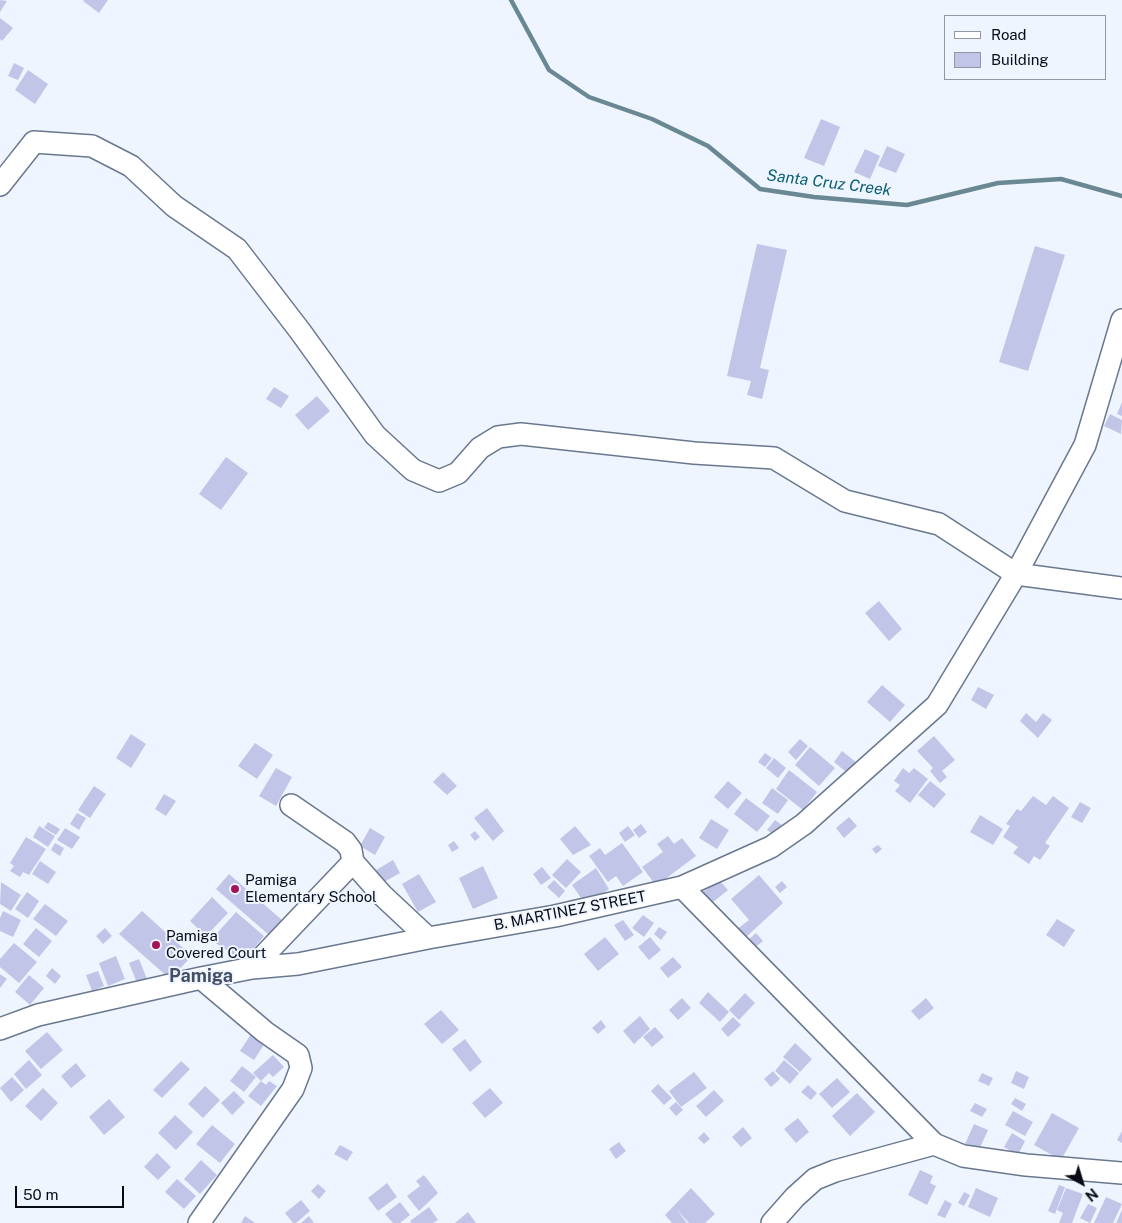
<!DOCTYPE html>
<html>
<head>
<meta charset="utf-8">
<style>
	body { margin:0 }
	#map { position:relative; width:1122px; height:1223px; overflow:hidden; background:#eef5ff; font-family:"Public Sans",sans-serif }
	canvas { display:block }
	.legend { position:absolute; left:944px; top:15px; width:162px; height:65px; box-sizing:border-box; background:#eef5ff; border:1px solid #9298a1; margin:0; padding:6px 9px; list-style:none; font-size:15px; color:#070c14 }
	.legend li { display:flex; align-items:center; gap:10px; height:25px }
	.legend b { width:25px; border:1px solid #9298a1 }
	.north { position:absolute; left:1057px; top:1158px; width:50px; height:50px; -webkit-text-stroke:4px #eef5ff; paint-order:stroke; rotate:141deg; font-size:14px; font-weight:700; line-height:20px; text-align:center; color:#070c14 }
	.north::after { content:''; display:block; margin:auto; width:18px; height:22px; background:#070c14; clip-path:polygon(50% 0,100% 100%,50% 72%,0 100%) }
	.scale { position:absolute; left:15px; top:1186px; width:109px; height:22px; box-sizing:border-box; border:2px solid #070c14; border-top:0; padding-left:6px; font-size:15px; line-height:18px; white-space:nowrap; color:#070c14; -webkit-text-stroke:4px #eef5ff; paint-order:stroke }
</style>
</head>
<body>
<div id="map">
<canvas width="1122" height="1223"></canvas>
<ul class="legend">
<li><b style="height:6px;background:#fff"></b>Road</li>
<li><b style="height:14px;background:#c1c6e8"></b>Building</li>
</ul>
<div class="north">N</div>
<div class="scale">50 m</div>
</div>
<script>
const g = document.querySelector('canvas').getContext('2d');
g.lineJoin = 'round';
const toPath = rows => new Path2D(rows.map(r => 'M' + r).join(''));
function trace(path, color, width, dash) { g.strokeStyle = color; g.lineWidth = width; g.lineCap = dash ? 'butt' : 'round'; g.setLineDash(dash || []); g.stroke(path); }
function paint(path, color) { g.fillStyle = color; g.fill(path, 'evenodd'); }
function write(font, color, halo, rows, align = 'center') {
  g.font = font + ' "Public Sans",sans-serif'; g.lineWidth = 4; g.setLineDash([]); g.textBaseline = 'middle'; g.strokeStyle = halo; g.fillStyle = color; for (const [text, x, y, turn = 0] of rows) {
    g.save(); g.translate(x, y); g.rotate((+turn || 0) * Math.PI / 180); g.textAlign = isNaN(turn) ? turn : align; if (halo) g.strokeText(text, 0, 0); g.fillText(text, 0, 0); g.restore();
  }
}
const stream = toPath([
	[511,0,549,70,589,97,652,119,708,146,760,189,814,197,907,205,998,183,1061,179,1122,196]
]);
const building = toPath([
	[0,0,7,1,0,12],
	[84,0,108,0,99,13,83,1],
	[0,18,13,28,2,41,0,39],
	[14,63,24,68,18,80,8,76],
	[28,70,48,84,35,104,15,90],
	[821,119,840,127,824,166,804,158],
	[887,146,905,154,896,173,878,166],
	[865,149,880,156,870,179,854,172],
	[757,244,787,250,760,368,769,370,762,399,747,395,751,381,727,376],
	[1035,246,1065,255,1028,371,999,362],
	[274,387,289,396,281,408,266,399],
	[317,396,330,411,308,430,295,415],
	[1122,402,1122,416,1117,414],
	[1110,414,1122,420,1121,434,1104,426],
	[226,457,248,473,221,510,199,494],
	[879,601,902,629,889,641,865,613],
	[882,685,905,705,890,722,867,702],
	[978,687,994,695,986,709,971,700],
	[1026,713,1036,722,1043,713,1052,720,1038,738,1020,721],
	[131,734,146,744,131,768,116,758],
	[934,736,955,760,942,771,947,777,940,783,930,771,933,768,917,751],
	[800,739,808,746,796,760,788,752],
	[255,743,273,755,257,779,238,766],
	[810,747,835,768,819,786,795,765],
	[842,751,861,766,852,777,834,762],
	[765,753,772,758,765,767,758,762],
	[774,758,786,768,778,778,766,768],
	[276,768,292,777,276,806,259,796],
	[903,768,909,773,914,768,928,779,910,803,895,791,900,785,894,781],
	[789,770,817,792,803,810,776,789],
	[443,772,457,786,447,795,433,782],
	[728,781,742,793,728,809,714,797],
	[930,781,946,794,934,808,918,795],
	[94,786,106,794,90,818,78,810],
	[772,788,788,800,778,814,762,803],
	[164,794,176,801,166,816,155,809],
	[1033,796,1046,805,1053,796,1069,808,1045,843,1050,846,1040,860,1034,856,1029,864,1013,853,1018,847,1003,837,1010,826,1006,824,1017,809,1021,811],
	[746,798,770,816,757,832,734,814],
	[1080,802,1091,808,1082,823,1071,817],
	[487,808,504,831,493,841,474,818],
	[77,813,86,818,79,830,70,824],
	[980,815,1003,829,993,845,970,832],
	[849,817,857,826,844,838,836,828],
	[711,819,729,830,717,849,699,838],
	[775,820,786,828,778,838,767,830],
	[48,822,60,829,56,835,44,828],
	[641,824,647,832,639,838,633,830],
	[39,826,55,836,48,847,33,837],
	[575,826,591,845,573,855,560,839],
	[628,826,635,835,625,842,619,833],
	[65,828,80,837,72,849,57,840],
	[370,828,385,837,375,855,360,846],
	[475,831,480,837,475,841,470,835],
	[668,836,674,844,682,838,696,856,664,880,669,886,661,892,642,867,663,852,657,844],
	[26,837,46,849,29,875,23,872,20,877,10,871,14,866,10,863],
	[454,841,459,848,452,852,448,845],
	[55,843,64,848,60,856,51,850],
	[622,843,643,872,623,886,616,876,608,882,589,856,600,848,605,855],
	[878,845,882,849,876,854,872,849],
	[567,859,581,872,566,888,552,875],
	[393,860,400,873,384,882,376,870],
	[40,861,56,872,48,884,32,874],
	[483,866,498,898,473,909,459,878],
	[542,867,551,878,541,885,533,874],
	[596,868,609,889,586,905,572,885],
	[229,874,282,920,269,935,216,889],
	[419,874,436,902,418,912,402,884],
	[759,875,783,903,744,939,736,930,749,920,731,899],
	[718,879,728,890,712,903,702,893],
	[554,880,565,891,559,898,547,887],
	[782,881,787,887,780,893,775,887],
	[1,882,21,895,11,911,0,904],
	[27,892,39,901,28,918,15,909],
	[212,897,228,913,206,936,190,921],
	[45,904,68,921,56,936,33,919],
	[3,911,21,920,13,937,0,931,0,918],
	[142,911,192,956,170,979,119,934],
	[236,912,264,936,243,961,211,940],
	[643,915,654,923,644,937,632,928],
	[1057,919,1075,930,1064,947,1046,935],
	[623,920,634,935,625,941,614,925],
	[659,927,667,932,661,940,654,934],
	[36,928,52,941,39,957,23,944],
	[105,928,112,936,103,944,96,936],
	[756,933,763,941,753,949,747,941],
	[605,937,619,954,598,971,584,954],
	[650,937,661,950,649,960,638,947],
	[14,943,37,962,19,983,0,967,0,959],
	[116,956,125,979,108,986,99,963],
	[673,957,682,967,668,978,660,968],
	[139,959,147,979,137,983,129,963],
	[52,968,61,976,55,984,46,976],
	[98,971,104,986,92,991,86,975],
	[0,974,7,979,0,988],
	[29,975,44,988,30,1005,15,992],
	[708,992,729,1012,720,1022,699,1003],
	[745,993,755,1003,739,1020,729,1010],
	[682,998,691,1008,678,1020,669,1010],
	[926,998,934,1008,919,1020,911,1011],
	[441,1010,459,1030,442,1044,424,1024],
	[640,1016,650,1029,634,1044,623,1031],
	[733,1017,741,1025,728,1037,721,1029],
	[601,1020,606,1027,598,1034,592,1028],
	[655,1027,664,1037,652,1047,643,1037],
	[47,1032,63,1050,41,1069,25,1051],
	[251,1034,265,1043,254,1060,240,1051],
	[465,1039,482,1062,470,1072,452,1049],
	[795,1043,812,1059,800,1072,783,1057],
	[273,1055,284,1067,273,1077,269,1073,261,1081,253,1073],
	[29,1060,42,1075,26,1089,14,1074],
	[784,1060,799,1073,790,1084,775,1071],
	[181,1061,190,1069,162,1098,153,1090],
	[76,1063,86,1076,71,1088,61,1076],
	[242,1066,256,1077,244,1092,230,1081],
	[773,1071,780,1079,771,1087,764,1079],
	[1016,1071,1029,1077,1024,1089,1011,1083],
	[694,1072,707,1088,681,1107,669,1091],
	[982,1073,993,1078,989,1086,978,1081],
	[12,1077,24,1090,11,1102,0,1088],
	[837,1078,850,1092,832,1108,819,1094],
	[261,1081,266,1085,269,1081,277,1086,261,1106,248,1096],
	[658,1084,672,1098,664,1105,651,1091],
	[808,1085,817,1093,811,1100,801,1092],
	[205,1086,220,1100,203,1118,188,1104],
	[43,1088,58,1103,41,1121,25,1106],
	[490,1088,503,1103,485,1118,472,1103],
	[714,1090,724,1101,706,1117,696,1106],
	[234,1091,245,1102,232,1115,221,1103],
	[857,1093,875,1112,850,1136,832,1116],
	[1015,1098,1026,1104,1022,1111,1011,1104],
	[109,1099,125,1117,104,1135,89,1117],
	[676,1102,683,1110,676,1116,669,1108],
	[975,1103,987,1109,982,1117,970,1111],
	[1013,1111,1033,1122,1025,1136,1005,1125],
	[1052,1113,1079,1128,1061,1160,1034,1145],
	[175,1115,193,1132,176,1150,158,1133],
	[798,1118,809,1132,796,1143,784,1129],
	[974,1124,988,1130,979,1150,965,1144],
	[212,1125,235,1144,220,1163,196,1144],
	[743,1127,752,1138,741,1147,732,1137],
	[1122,1131,1122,1143,1117,1140],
	[704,1132,710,1139,704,1144,698,1138],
	[1012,1133,1025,1141,1018,1155,1004,1147],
	[619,1142,626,1151,616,1159,609,1149],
	[340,1145,353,1152,347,1161,334,1154],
	[157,1153,171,1167,158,1180,144,1167],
	[201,1160,217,1175,200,1194,184,1179],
	[920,1170,933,1176,930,1183,936,1186,927,1205,908,1195],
	[424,1175,438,1193,419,1211,407,1196,420,1186,416,1181],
	[177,1179,196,1196,184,1209,165,1192],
	[387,1183,397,1197,378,1211,368,1198],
	[318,1184,326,1191,319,1199,311,1191],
	[1059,1185,1065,1187,1055,1214,1048,1211],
	[691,1188,715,1214,705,1223,689,1223,676,1209,687,1223,672,1223,665,1215],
	[976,1188,998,1198,990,1217,968,1207],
	[1066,1188,1083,1194,1072,1223,1059,1223,1063,1213,1057,1210],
	[964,1192,970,1195,964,1206,958,1203],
	[1106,1197,1122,1204,1113,1223,1094,1223],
	[301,1200,310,1211,296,1223,293,1223,285,1213],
	[945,1200,952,1204,945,1218,937,1215],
	[400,1202,410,1215,400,1223,393,1223,385,1214],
	[1088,1204,1097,1208,1090,1223,1080,1218],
	[429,1207,438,1220,433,1223,411,1223,410,1221],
	[1122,1210,1122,1223,1116,1223],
	[468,1212,476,1223,455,1223],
	[245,1216,255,1223,241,1223],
	[309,1216,314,1223,301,1223]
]);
const minor = toPath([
	[0,185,34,142,92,146,131,166,174,206,237,249,300,331,375,435,413,470,439,481,458,473,480,448,498,437,521,434,694,453,774,458,845,501,939,524,1016,574,1122,588],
	[291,805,345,842,351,850,353,862],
	[682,887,934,1144,963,1156,1026,1165,1122,1173],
	[252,968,353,862,382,895,428,938],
	[0,1029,38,1015,201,978,252,968,298,964,428,938,555,916,682,887,771,847,804,824,937,705,1016,574,1085,445,1122,320],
	[199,1223,293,1089,301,1068,298,1055,265,1032,201,978],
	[772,1223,795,1197,815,1179,835,1171,934,1144]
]);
const markers = [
	[235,889,5,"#a31355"],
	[156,945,5,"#a31355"]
];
const poiNames = [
	["Pamiga",245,880],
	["Elementary School",245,897],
	["Pamiga",166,936],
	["Covered Court",166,953]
];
const streetNames = [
	["B. MARTINEZ STREET",570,911,-11]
];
const waterNames = [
	["Santa Cruz Creek",829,183,7]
];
const quarterNames = [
	["Pamiga",201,976]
];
trace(stream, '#698893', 4.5);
paint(building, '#c1c6e8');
trace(minor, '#69788e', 24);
trace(minor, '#fff', 21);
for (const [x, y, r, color] of markers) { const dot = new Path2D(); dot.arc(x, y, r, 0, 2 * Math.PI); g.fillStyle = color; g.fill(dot); trace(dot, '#eef5ff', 2); }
write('15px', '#070c14', '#eef5ff', poiNames, 'left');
write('15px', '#070c14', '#eef5ff', streetNames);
write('italic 16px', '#0a5f72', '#eef5ff', waterNames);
write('bold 18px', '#424f64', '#eef5ff', quarterNames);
</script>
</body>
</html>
